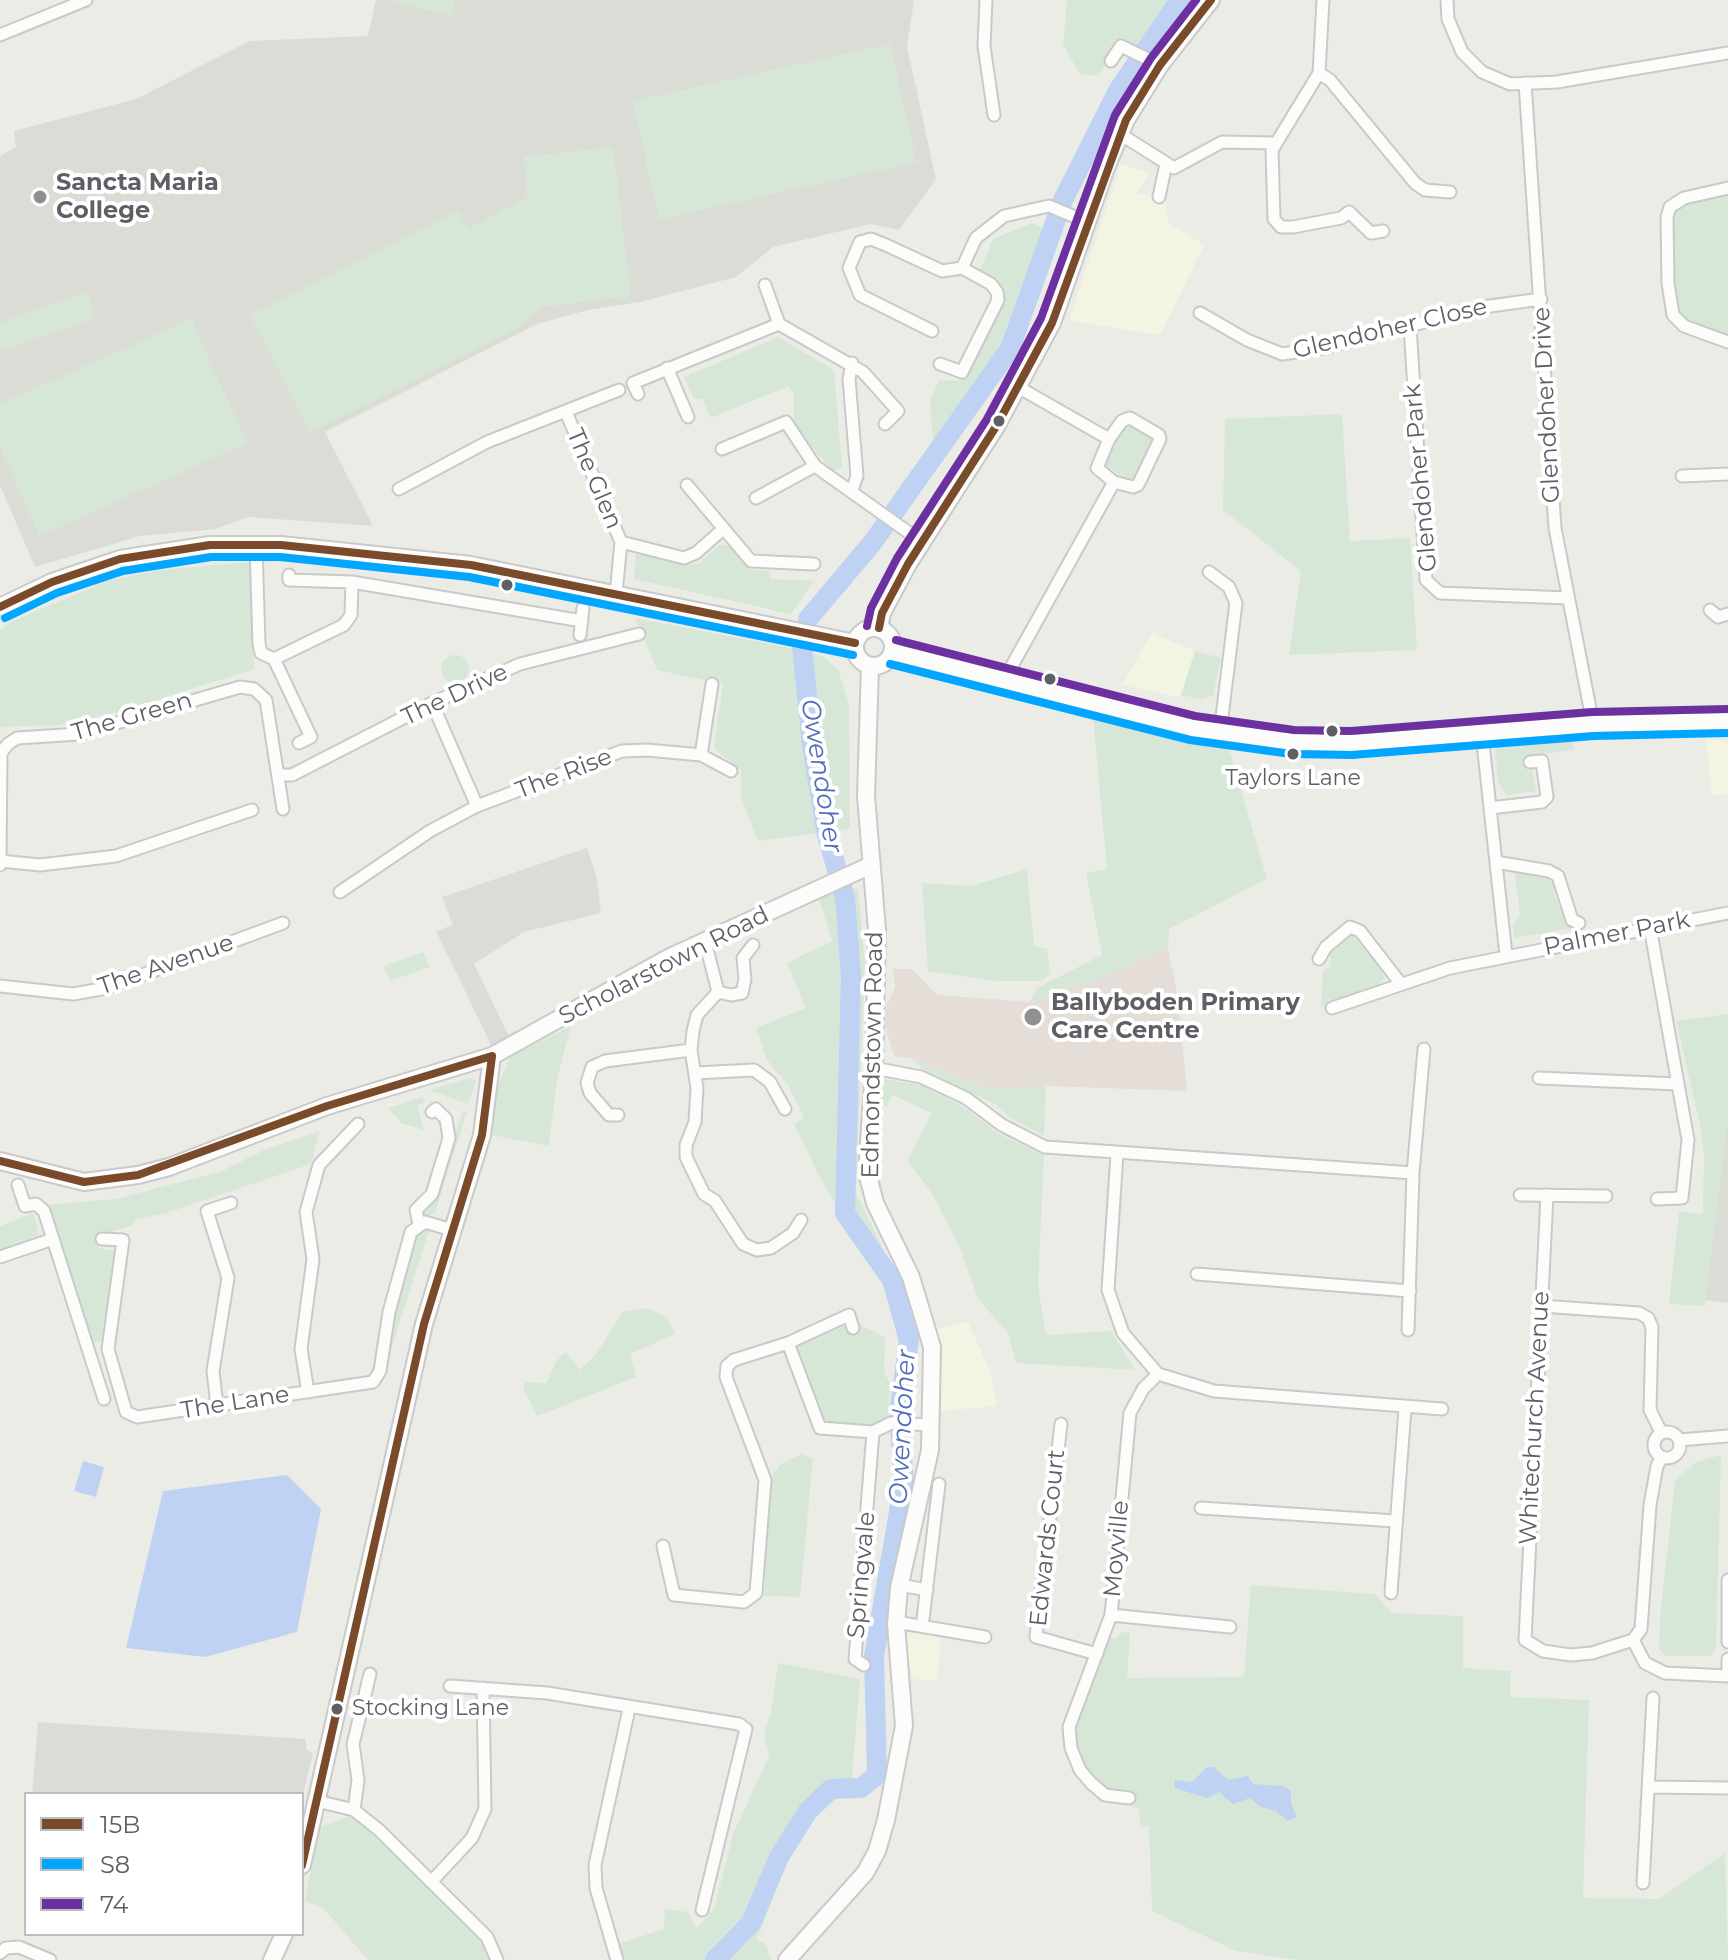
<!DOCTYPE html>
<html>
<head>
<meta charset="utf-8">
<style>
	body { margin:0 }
	#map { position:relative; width:1728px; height:1960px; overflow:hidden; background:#ecece7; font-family:Montserrat,sans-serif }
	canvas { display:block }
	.legend { position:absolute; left:24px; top:1792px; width:280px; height:144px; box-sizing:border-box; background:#fff; border:2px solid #bebfc1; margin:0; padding:10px 14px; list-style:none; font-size:24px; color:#5d5f64 }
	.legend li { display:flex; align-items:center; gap:16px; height:40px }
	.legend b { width:40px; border:2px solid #bebfc1 }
</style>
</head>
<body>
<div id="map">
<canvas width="1728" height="1960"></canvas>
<ul class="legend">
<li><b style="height:10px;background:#7a4b2a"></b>15B</li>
<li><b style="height:10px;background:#00a6ff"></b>S8</li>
<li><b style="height:10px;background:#6c30a1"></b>74</li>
</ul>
</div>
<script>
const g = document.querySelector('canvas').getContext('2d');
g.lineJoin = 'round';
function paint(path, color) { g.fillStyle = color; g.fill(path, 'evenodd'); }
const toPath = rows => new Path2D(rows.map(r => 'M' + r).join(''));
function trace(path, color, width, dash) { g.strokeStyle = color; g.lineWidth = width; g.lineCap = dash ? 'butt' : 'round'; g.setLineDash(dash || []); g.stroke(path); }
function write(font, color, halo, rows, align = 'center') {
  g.font = font + ' Montserrat,sans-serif'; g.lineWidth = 8; g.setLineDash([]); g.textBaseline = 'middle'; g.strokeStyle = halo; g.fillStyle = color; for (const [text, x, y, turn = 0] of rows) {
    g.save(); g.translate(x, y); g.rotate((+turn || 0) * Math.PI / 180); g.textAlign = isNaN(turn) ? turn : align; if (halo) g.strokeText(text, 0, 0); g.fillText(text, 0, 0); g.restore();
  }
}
const commercial = toPath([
	[1121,164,1149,173,1137,193,1166,200,1168,222,1204,245,1160,335,1072,321,1070,316],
	[1152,633,1195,651,1180,697,1122,685],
	[1706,738,1728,742,1728,794,1712,795],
	[968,1322,991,1373,997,1406,940,1411,940,1355,935,1330],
	[908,1629,941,1634,937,1680,913,1679,907,1650]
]);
const industrial = toPath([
	[587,848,597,878,601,913,524,932,474,964,509,1036,491,1045,436,931,453,925,442,897],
	[38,1722,306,1739,306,1749,313,1754,302,1798,302,1794,32,1794]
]);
const education = toPath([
	[376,0,914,0,907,47,936,179,899,230,871,224,773,247,736,277,640,302,588,310,537,324,325,432,373,526,248,517,216,529,140,536,35,567,0,485,0,156,16,147,14,131,136,99,250,41,368,36],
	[1728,1116,1728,1303,1705,1300]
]);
const medical = toPath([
	[1168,948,1177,994,1187,1091,1046,1086,991,1090,910,1058,894,1056,885,1026,886,1008,895,987,893,969,912,969,937,995,1030,1002,1056,996]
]);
const green = toPath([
	[390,0,455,0,451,16],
	[1067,0,1192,0,1149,52,1123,42,1098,76,1080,74,1063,45],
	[890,44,916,162,659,219,633,101],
	[613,147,631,296,541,307,518,328,311,433,250,314,458,210,468,229,528,197,524,157],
	[1728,195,1728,335,1680,317,1674,293,1672,217,1683,203],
	[1032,223,1054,233,1017,331,933,441,930,402,939,380,958,381,1001,302,1004,293,1000,283,980,270,993,239],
	[87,292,96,318,0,352,0,323],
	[191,319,247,443,40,536,0,448,0,404],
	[778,337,834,370,842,468,832,471,793,424,794,395,789,386,711,418,702,399,694,399,684,377],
	[1342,414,1350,541,1410,538,1417,650,1289,655,1301,571,1223,510,1225,419],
	[1129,423,1152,437,1151,448,1135,479,1129,482,1106,465,1107,454,1119,431],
	[719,545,728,545,753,570,770,571,771,579,814,581,791,614,634,579,636,554,690,565,700,563],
	[250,562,254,669,119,712,60,725,0,727,0,630,11,622,107,581,160,570],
	[635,618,796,649,824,657,838,670,849,704,850,829,758,841,741,797,741,770,714,749,723,684,657,670],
	[1195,651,1221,658,1213,696,1200,699,1181,695],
	'441 669a14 14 0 1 1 28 0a14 14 0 1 1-28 0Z',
	[1093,717,1229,749,1267,879,1169,929,1168,948,1055,997,1030,1002,1037,988,1102,955,1086,873,1107,869],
	[1572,739,1574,749,1530,757,1536,791,1508,795,1503,791,1498,782,1495,748,1499,745],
	[1507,868,1550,876,1557,884,1553,890,1566,922,1578,931,1572,933,1566,929,1514,938,1513,925,1520,916,1515,873],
	[1027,869,1034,946,1047,949,1050,973,1041,981,996,981,928,971,922,883,971,886],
	[847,887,858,889,865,963,856,1193,883,1248,867,1256,819,1176,794,1124,804,1118,788,1085,767,1060,756,1028,806,1008,787,963,832,941,819,898],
	[1347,932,1356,934,1354,937,1381,969,1384,979,1369,994,1364,991,1329,1001,1321,1008,1323,970,1331,966,1329,950],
	[423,952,429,967,390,981,384,966],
	[1728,1014,1728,1116,1705,1306,1669,1304,1679,1212,1703,1214,1704,1155,1700,1125,1676,1021],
	[571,1026,557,1079,549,1146,487,1134,498,1085,510,1057],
	[910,1058,991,1090,1046,1086,1044,1136,1011,1118,995,1104,923,1069],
	[469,1078,476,1080,468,1104,429,1090],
	[884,1079,920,1085,962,1106,1001,1135,1044,1155,1038,1286,1046,1335,1111,1331,1135,1370,1016,1363,1008,1333,978,1299,960,1248,930,1190,907,1161,932,1113,892,1095,887,1106,882,1105],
	[423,1097,424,1103,417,1105,424,1130,401,1123,388,1108],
	[463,1110,467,1112,435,1213,422,1218,420,1209,435,1196],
	[320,1131,311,1164,166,1213,136,1219,131,1226,101,1235,99,1248,118,1251,101,1341,91,1344,47,1205,115,1199,220,1172,264,1150],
	[34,1213,39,1235,0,1249,0,1226],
	[423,1227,430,1228,385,1369,394,1314,414,1235],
	[647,1308,668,1318,675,1334,630,1354,636,1377,537,1416,523,1388,526,1382,547,1383,556,1361,566,1352,580,1370,596,1354,623,1312],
	[860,1325,885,1337,884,1372,890,1383,888,1416,878,1425,841,1427,821,1418,797,1347,844,1326,850,1332],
	[802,1454,813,1459,800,1597,764,1596,772,1476,781,1464],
	[1721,1455,1716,1649,1711,1656,1665,1656,1659,1649,1660,1617,1675,1481,1696,1462],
	[1251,1585,1375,1594,1392,1613,1463,1616,1463,1668,1511,1671,1510,1697,1589,1700,1583,1898,1659,1899,1725,1853,1728,1960,1297,1960,1236,1951,1152,1911,1149,1826,1140,1825,1139,1809,1132,1807,1131,1794,1114,1795,1082,1767,1072,1726,1106,1638,1116,1639,1121,1632,1130,1633,1127,1678,1244,1677],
	[778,1663,860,1679,852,1777,821,1805,791,1851,757,1940,766,1944,771,1960,623,1960,618,1944,664,1929,665,1909,688,1912,697,1928,714,1909,733,1834,769,1756,764,1734,771,1712],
	[351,1815,456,1912,481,1939,492,1960,368,1960,323,1908,305,1901,318,1828]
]);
const water = toPath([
	[83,1461,104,1467,96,1497,74,1491],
	[287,1475,321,1509,297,1632,205,1657,126,1648,163,1491],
	[1207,1767,1214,1767,1228,1780,1248,1776,1253,1784,1283,1786,1291,1791,1291,1803,1297,1817,1287,1821,1276,1811,1261,1807,1250,1798,1233,1804,1219,1792,1207,1798,1175,1788,1175,1780,1192,1782]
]);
const river = toPath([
	[808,619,873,542,1010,349,1063,200,1119,89,1180,0],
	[715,1960,751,1923,779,1857,808,1811,831,1789,861,1788,877,1775,874,1656,904,1483,899,1413,909,1340,892,1280,845,1213,851,975,845,898,827,835,812,745,802,646]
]);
const street = toPath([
	[986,0,984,46,994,115],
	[1323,0,1319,73,1272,150,1274,219,1281,227,1293,227,1341,218,1349,212,1371,233,1383,231],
	[1447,0,1448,19,1462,52,1482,72,1510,84,1557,82,1728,53],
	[0,35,86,0],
	[1111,61,1121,46,1160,65],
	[1319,73,1330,80,1415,183,1425,190,1450,192],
	[1525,83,1555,528,1593,724],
	[1120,134,1174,168,1222,142,1274,143],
	[1728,188,1684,198,1670,207,1667,217,1668,283,1673,315,1684,326,1728,342],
	[1159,197,1166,164],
	[962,268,976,238,1004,216,1049,206,1087,222],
	[765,285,779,324],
	[1200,313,1247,340,1282,354,1324,348,1483,307,1541,299],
	[1410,326,1426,580,1440,593,1568,598],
	[932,331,860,295,849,268,860,242,871,239,886,245,942,271,962,268,991,284,997,292,998,300,962,372,940,364],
	[852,363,849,379,857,476,852,490],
	[667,368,688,417],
	[638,394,633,383,779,324,863,372,898,411,885,424],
	[566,412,621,542,616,594],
	[1109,439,1122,421,1130,418,1159,435,1160,439,1138,485,1133,487,1114,482],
	[722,449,786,422,815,466,922,542],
	[1682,476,1728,474],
	[687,485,751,561,814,564],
	[399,489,487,442,619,390],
	[756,498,815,466],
	[621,542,684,558,696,553,723,529],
	[256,545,259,644,261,653,274,659,311,737,299,743],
	[1209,572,1229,587,1236,603,1220,733],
	[289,575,289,580,352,582],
	[1710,610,1718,617,1728,614],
	[580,635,583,608],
	[274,659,344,625,351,615,352,582,582,621],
	[1004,680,1114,482,1097,468,1109,439,1018,387],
	[432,703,477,806,622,751,647,750,701,755,731,771],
	[1482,734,1506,955],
	[701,755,712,684],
	[278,775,292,775,432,703,520,664,639,634],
	[1490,808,1542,802,1547,797,1542,761,1530,762],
	[0,861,40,865,116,856,252,810],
	[1496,862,1549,871,1558,876,1572,920,1579,923],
	[0,865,1,753,8,744,17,738,79,734,240,687,254,689,266,700,283,809],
	[340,892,430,831,477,806],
	[1650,927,1688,1140,1682,1198,1657,1199],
	[705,941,718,992,697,1015,693,1031,691,1050,697,1088,695,1122,686,1145,686,1157,704,1194,715,1201,743,1244,757,1250,771,1248,793,1233,801,1220],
	[1319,959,1326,947,1350,927,1360,931,1401,984],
	[0,986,73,994,107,988,283,923],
	[718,992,731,995,742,993,745,979,743,958,753,945],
	[1332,1008,1450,968,1728,913],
	[874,1068,921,1077,966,1098,1002,1125,1045,1147,1413,1173],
	[695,1073,754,1070,770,1082,785,1109],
	[1539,1078,1677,1084],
	[618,1115,609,1115,590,1093,587,1083,592,1067,605,1061,691,1050],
	[1117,1154,1108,1290,1123,1333,1158,1374,1214,1391,1442,1409],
	[18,1185,25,1206,36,1204,44,1211,104,1399],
	[1520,1195,1606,1196],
	[1547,1195,1525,1640,1543,1651,1571,1655,1592,1653,1633,1640],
	[419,1224,416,1210,432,1194,449,1138,446,1119,436,1109,432,1112],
	[102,1239,123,1240,108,1349,126,1412,137,1417,373,1382,380,1371,389,1312,411,1232,425,1222,452,1230],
	[0,1257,53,1239],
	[1197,1274,1410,1291],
	[1542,1306,1639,1313,1648,1318,1652,1327,1650,1410,1661,1432],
	[1408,1330,1413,1173,1424,1049],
	[788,1343,820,1428,873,1432,891,1423,931,1425],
	[1158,1374,1143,1389,1130,1413,1111,1615,1230,1627],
	[308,1392,301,1349,313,1259,306,1212,319,1165,358,1124],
	[217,1406,213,1371,228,1278,207,1211,231,1203],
	[1061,1424,1036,1637,1097,1654],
	'1654 1445a13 13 0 1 1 26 0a13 13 0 1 1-26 0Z',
	[1679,1440,1728,1436],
	[1201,1508,1395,1521],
	[663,1546,674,1595,744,1602,756,1593,765,1480,726,1377,727,1366,734,1360,788,1343,849,1315,853,1328],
	[1728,1580,1728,1642],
	[900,1585,927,1590],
	[1391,1593,1405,1409],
	[1111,1615,1069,1727,1071,1748,1080,1770,1091,1783,1105,1795,1129,1798],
	[923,1619,939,1484],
	[896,1622,985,1637],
	[1633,1640,1641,1629,1650,1505,1657,1466,1662,1457],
	[1633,1640,1645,1663,1665,1673,1728,1676],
	[864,1665,855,1659,873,1432],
	[1728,1676,1728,1659],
	[450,1686,547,1693,739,1724,746,1729,702,1910],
	[1649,1787,1728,1788],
	[317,1801,354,1810,379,1830,487,1937,497,1960],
	[354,1810,358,1780,353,1744,370,1674],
	[432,1881,472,1838,485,1809,483,1688],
	[1643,1883,1653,1698],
	[0,1953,6,1948,19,1947,50,1960],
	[617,1960,596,1888,595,1865,629,1709]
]);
const secondary = toPath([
	[0,607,52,582,120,559,210,545,281,545,471,565,855,643],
	'855 647a19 19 0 1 1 38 0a19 19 0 1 1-38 0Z',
	[879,628,882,613,908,564,997,425,1052,323,1106,168,1126,120,1160,65,1211,0],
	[893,652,1193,728,1293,742,1351,743,1593,724,1728,721],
	[0,1161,84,1182,138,1175,169,1167,327,1106,492,1056,670,957,869,866],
	[302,1865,424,1324,482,1135,492,1056],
	[272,1960,284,1934],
	[787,1960,865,1873,877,1851,886,1820,904,1726,896,1624,899,1588,930,1450,932,1347,911,1277,875,1203,867,1172,874,1068,877,930,866,796,870,666]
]);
const bus1 = toPath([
	[0,607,52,582,120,559,210,545,281,545,471,565,855,643],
	[879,628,882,613,908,564,997,425,1052,323,1126,120,1160,65,1211,0],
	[0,1161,84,1182,138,1175,327,1106,492,1056],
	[302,1865,424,1324,482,1135,492,1056]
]);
const bus2 = toPath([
	[5,618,57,593,123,571,211,557,280,557,469,577,853,655],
	[890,664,1190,740,1291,754,1352,755,1594,736,1728,733]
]);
const bus3 = toPath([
	[867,626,871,608,897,558,987,419,1041,318,1115,115,1151,58,1196,0],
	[896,640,1195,716,1294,730,1351,731,1592,712,1728,709]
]);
const markers = [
	[40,197,8,"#8f9092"],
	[999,421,7,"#5d5f64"],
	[507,585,7,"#5d5f64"],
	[1050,679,7,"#5d5f64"],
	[1332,731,7,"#5d5f64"],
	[1293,754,7,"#5d5f64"],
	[1033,1017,10,"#8f9092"],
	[337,1709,7,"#5d5f64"]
];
const busNames = [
	["Taylors Lane",1293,779],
	["Stocking Lane",352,1709,"left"]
];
const poiNames = [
	["Sancta Maria",56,183],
	["College",56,211],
	["Ballyboden Primary",1051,1003],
	["Care Centre",1051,1031]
];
const streetNames = [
	["Glendoher Close",1390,329,-13],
	["Glendoher Drive",1547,405,-93],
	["Glendoher Park",1421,478,-95],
	["The Glen",594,479,67],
	["The Drive",455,695,-25],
	["The Green",132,717,-16],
	["The Rise",564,774,-21],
	["Palmer Park",1617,934,-11],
	["The Avenue",166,965,-19],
	["Scholarstown Road",664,966,-27],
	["Edmondstown Road",873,1055,-89],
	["The Lane",235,1403,-9],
	["Whitechurch Avenue",1535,1418,-87],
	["Edwards Court",1048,1538,-84],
	["Moyville",1117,1549,-85],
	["Springvale",862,1575,-85]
];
const waterNames = [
	["Owendoher",821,776,81],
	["Owendoher",903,1427,-87]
];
paint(commercial, '#f4f4e2');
paint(industrial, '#dbdbd8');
paint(education, '#dcdcd6');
paint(medical, '#e4ddd8');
paint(green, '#d6e7d8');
paint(water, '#bfd2f3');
trace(river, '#bfd2f3', 20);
trace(street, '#c9c9c7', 15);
trace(secondary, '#c9cac9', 20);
trace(street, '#fcfcfb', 11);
trace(secondary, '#fcfcfb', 16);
trace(bus1, '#7a4b2a', 8);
trace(bus2, '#00a6ff', 8);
trace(bus3, '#6c30a1', 8);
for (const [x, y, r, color] of markers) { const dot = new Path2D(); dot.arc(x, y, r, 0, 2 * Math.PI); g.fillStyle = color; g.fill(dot); trace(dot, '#fff', 3); }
write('22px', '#5d5f64', '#fff', busNames);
write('bold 24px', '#5d5f64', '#fff', poiNames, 'left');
write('24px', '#5d5f64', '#fff', streetNames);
write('italic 26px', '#506eba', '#fff', waterNames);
</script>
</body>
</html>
